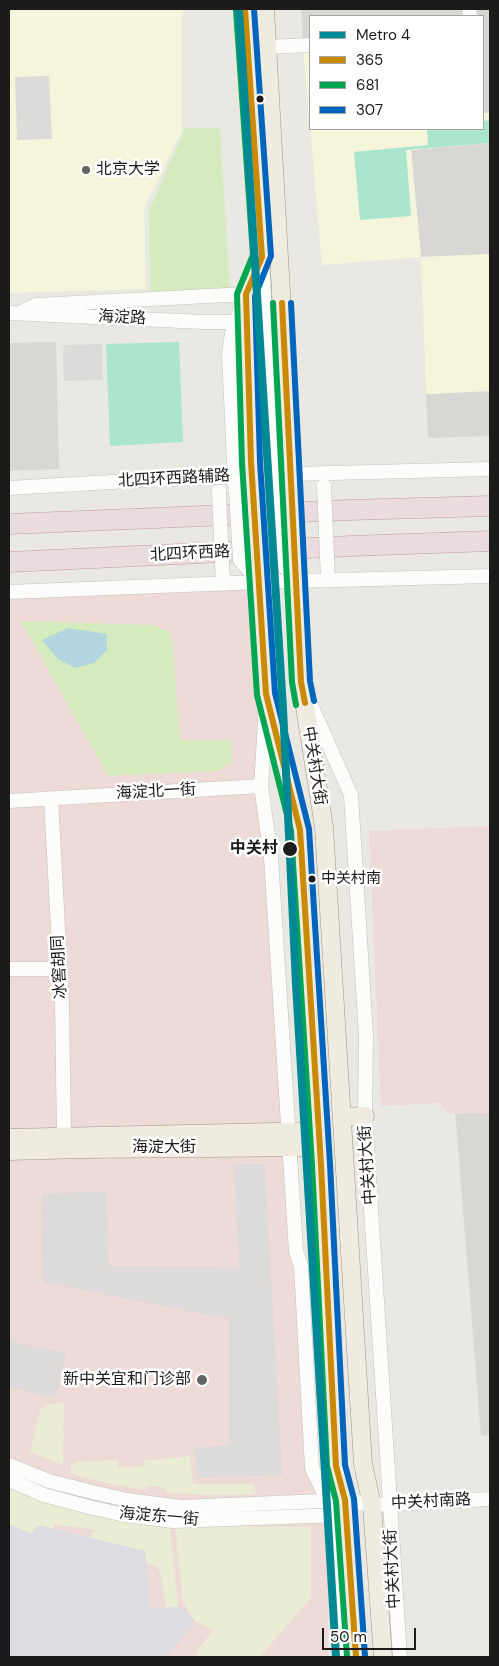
<!DOCTYPE html>
<html>
<head>
<meta charset="utf-8">
<style>
	body { margin:0 }
	#map { position:relative; width:499px; height:1666px; overflow:hidden; background:#eae8e2; font-family:"DM Sans",sans-serif }
	canvas { display:block }
	.frame { position:absolute; inset:0; border:10px solid #1b1b1b; pointer-events:none }
	.legend { position:absolute; left:309px; top:15px; width:175px; height:115px; box-sizing:border-box; background:#fff; border:1px solid #a4a4a4; margin:0; padding:6px 9px; list-style:none; font-size:15px; color:#1b1b1b }
	.legend li { display:flex; align-items:center; gap:10px; height:25px }
	.legend b { width:25px; border:1px solid #a4a4a4 }
	.scale { position:absolute; left:322px; top:1628px; width:94px; height:22px; box-sizing:border-box; border:2px solid #1b1b1b; border-top:0; padding-left:6px; font-size:15px; line-height:18px; white-space:nowrap; color:#1b1b1b; -webkit-text-stroke:4px #fff; paint-order:stroke }
</style>
</head>
<body>
<div id="map">
<canvas width="499" height="1666"></canvas>
<div class="frame"></div>
<ul class="legend">
<li><b style="height:6px;background:#008994"></b>Metro 4</li>
<li><b style="height:6px;background:#cb8a05"></b>365</li>
<li><b style="height:6px;background:#00a651"></b>681</li>
<li><b style="height:6px;background:#0065bd"></b>307</li>
</ul>
<div class="scale">50 m</div>
</div>
<script>
const g = document.querySelector('canvas').getContext('2d');
g.lineJoin = 'round';
function paint(path, color) { g.fillStyle = color; g.fill(path, 'evenodd'); }
const toPath = rows => new Path2D(rows.map(r => 'M' + r).join(''));
function trace(path, color, width, dash) { g.strokeStyle = color; g.lineWidth = width; g.lineCap = dash ? 'butt' : 'round'; g.setLineDash(dash || []); g.stroke(path); }
function write(font, color, halo, rows, align = 'center') {
  g.font = font + ' "DM Sans","Noto Sans SC",sans-serif'; g.lineWidth = 5; g.setLineDash([]); g.textBaseline = 'middle'; g.strokeStyle = halo; g.fillStyle = color; for (const [text, x, y, turn = 0] of rows) {
    g.save(); g.translate(x, y); g.rotate((+turn || 0) * Math.PI / 180); g.textAlign = isNaN(turn) ? turn : align; if (halo) g.strokeText(text, 0, 0); g.fillText(text, 0, 0); g.restore();
  }
}
const residential = toPath([
	[301,9,490,9,490,113,483,113,483,16,310,16,310,47,303,47],
	[490,143,490,254,421,257,411,150],
	[56,342,59,469,9,471,9,343],
	[490,391,490,436,428,438,426,394],
	[455,1109,490,1109,490,1435,481,1436]
]);
const commercial = toPath([
	[259,582,261,786,312,1468,328,1515,328,1657,9,1657,9,592],
	[490,826,490,1113,449,1114,439,1103,381,1106,369,831]
]);
const education = toPath([
	[9,9,182,9,182,131,144,209,146,289,9,293],
	[303,47,310,47,310,129,483,129,483,113,490,113,490,143,411,150,421,257,490,254,490,391,426,394,421,257,322,265]
]);
const farmland = toPath([
	[64,1402,63,1465,30,1452,40,1410,48,1405],
	[190,1456,193,1484,253,1484,257,1494,213,1495,165,1493,166,1489,156,1486,146,1486,145,1490,101,1482,70,1473,72,1465,75,1462,117,1460,118,1467,143,1466,143,1461],
	[9,1486,42,1499,143,1525,170,1526,179,1614,166,1612,162,1580,158,1567,143,1561,82,1546,95,1530,53,1524,60,1550,9,1534],
	[175,1526,311,1527,311,1598,260,1657,200,1657,195,1654,213,1630,195,1621,183,1603]
]);
const grass = toPath([
	[185,128,220,128,230,298,151,302,149,211],
	[21,621,153,625,170,632,173,647,180,740,231,740,232,762,219,771,108,776]
]);
const pitch = toPath([
	[490,120,490,143,406,150,411,216,360,220,354,152,428,145,427,129,483,129,483,121],
	[179,342,183,442,110,446,106,344]
]);
const parking = toPath([
	[49,76,52,139,17,140,15,77],
	[102,344,103,380,64,381,63,345],
	[234,1164,265,1164,282,1475,197,1478,194,1448,229,1445,229,1319,43,1282,42,1194,106,1191,109,1266,239,1267],
	[9,1341,66,1353,56,1398,9,1387]
]);
const plaza = toPath([
	[9,1524,31,1534,38,1525,145,1551,150,1608,183,1607,195,1621,167,1657,9,1657]
]);
const water = toPath([
	[68,628,107,634,107,650,94,663,75,668,58,659,42,640]
]);
const minor = toPath([
	[469,9,470,16],
	[267,47,310,45],
	[262,260,274,484],
	[9,313,203,322,236,322],
	[19,313,36,305,246,294,232,333,229,354,235,485],
	[9,488,147,480,291,474,490,469],
	[327,557,328,580],
	[278,559,297,581],
	[240,560,259,582],
	[222,562,223,584],
	[9,592,259,582,490,576],
	[307,696,351,795,366,1036,365,1116,400,1657],
	[266,705,261,786,271,857,296,1251,301,1266,312,1468,334,1515,343,1657],
	[51,798,62,1003,64,1136,73,1142],
	[9,801,261,786],
	[9,969,60,969],
	[9,1465,49,1481,92,1492,127,1500,181,1507,345,1500,372,1505,490,1499],
	[9,1480,44,1495,89,1507,125,1515,173,1521,341,1515]
]);
const major = toPath([
	[245,9,262,257,246,294,253,490],
	[265,9,292,488],
	[296,558,301,682,324,827,363,1464,372,1505,383,1657],
	[258,560,266,694,300,830,321,1165,336,1466,345,1500,356,1657],
	[342,1117,365,1116],
	[9,1138,319,1131],
	[9,1151,82,1149,320,1147]
]);
const highway = toPath([
	[9,524,349,510,490,506],
	[9,562,351,546,490,541]
]);
const minorBridge = toPath([
	[324,486,327,557],
	[274,489,278,559],
	[236,491,240,560],
	[219,492,222,562]
]);
const majorBridge = toPath([
	[292,488,296,558],
	[253,490,258,560]
]);
const bus1 = toPath([
	[245,9,262,257,246,294,251,462,266,694,300,830,321,1165,336,1466,345,1500,356,1657],
	[282,303,301,682,305,703]
]);
const bus2 = toPath([
	[236,10,253,255,237,294,242,463,257,695,291,831,312,1165,327,1466,336,1501,347,1657],
	[273,303,292,682,296,705]
]);
const bus3 = toPath([
	[254,9,271,256,255,296,260,462,275,693,309,829,330,1164,345,1465,354,1499,365,1656],
	[291,303,310,681,314,701]
]);
const metro1 = toPath([
	[239,9,283,708,296,984,336,1657]
]);
const markers = [
	[260,99,4.5,"#1b1b1b"],
	[86,170,5,"#636361"],
	[290,849,8,"#1b1b1b"],
	[312,879,4.5,"#1b1b1b"],
	[202,1380,6,"#636361"]
];
const busNames = [
	["中关村南",321,879]
];
const poiNames = [
	["北京大学",96,170],
	["新中关宜和门诊部",191,1380,"right"]
];
const streetNames = [
	["海淀路",122,318,3],
	["北四环西路辅路",174,479,-3],
	["北四环西路",190,554,-3],
	["中关村大街",314,766,81],
	["海淀北一街",156,792,-3],
	["冰窖胡同",60,967,-93],
	["海淀大街",164,1148],
	["中关村大街",368,1165,-94],
	["中关村南路",431,1502,-3],
	["海淀东一街",159,1517,5],
	["中关村大街",393,1569,-93]
];
const stopNames = [
	["中关村",278,849]
];
paint(residential, '#d9d7d4');
paint(commercial, '#eedad6');
paint(education, '#f5f5db');
paint(farmland, '#ebecd4');
paint(grass, '#d5ebbd');
paint(pitch, '#aae6ce');
paint(parking, '#dcdbd9');
paint(plaza, '#dedce3');
paint(water, '#b3d6e1');
trace(minor, '#c2c2bf', 15);
trace(major, '#9f9680', 19);
trace(highway, '#c199a2', 21);
trace(minor, '#fcfcfb', 14);
trace(major, '#f0ebe1', 18);
trace(highway, '#eadcde', 20);
trace(minorBridge, '#c2c2bf', 15, []);
trace(majorBridge, '#9f9680', 19, []);
trace(minorBridge, '#fcfcfb', 14);
trace(majorBridge, '#f0ebe1', 18);
trace(bus1, '#cb8a05', 6);
trace(bus2, '#00a651', 6);
trace(bus3, '#0065bd', 6);
trace(metro1, '#008994', 8);
for (const [x, y, r, color] of markers) { const dot = new Path2D(); dot.arc(x, y, r, 0, 2 * Math.PI); g.fillStyle = color; g.fill(dot); trace(dot, '#fff', 2); }
write('15px', '#1b1b1b', '#fff', busNames, 'left');
write('16px', '#1b1b1b', '#fff', poiNames, 'left');
write('16px', '#1b1b1b', '#fff', streetNames);
write('bold 16px', '#1b1b1b', '#fff', stopNames, 'right');
</script>
</body>
</html>
